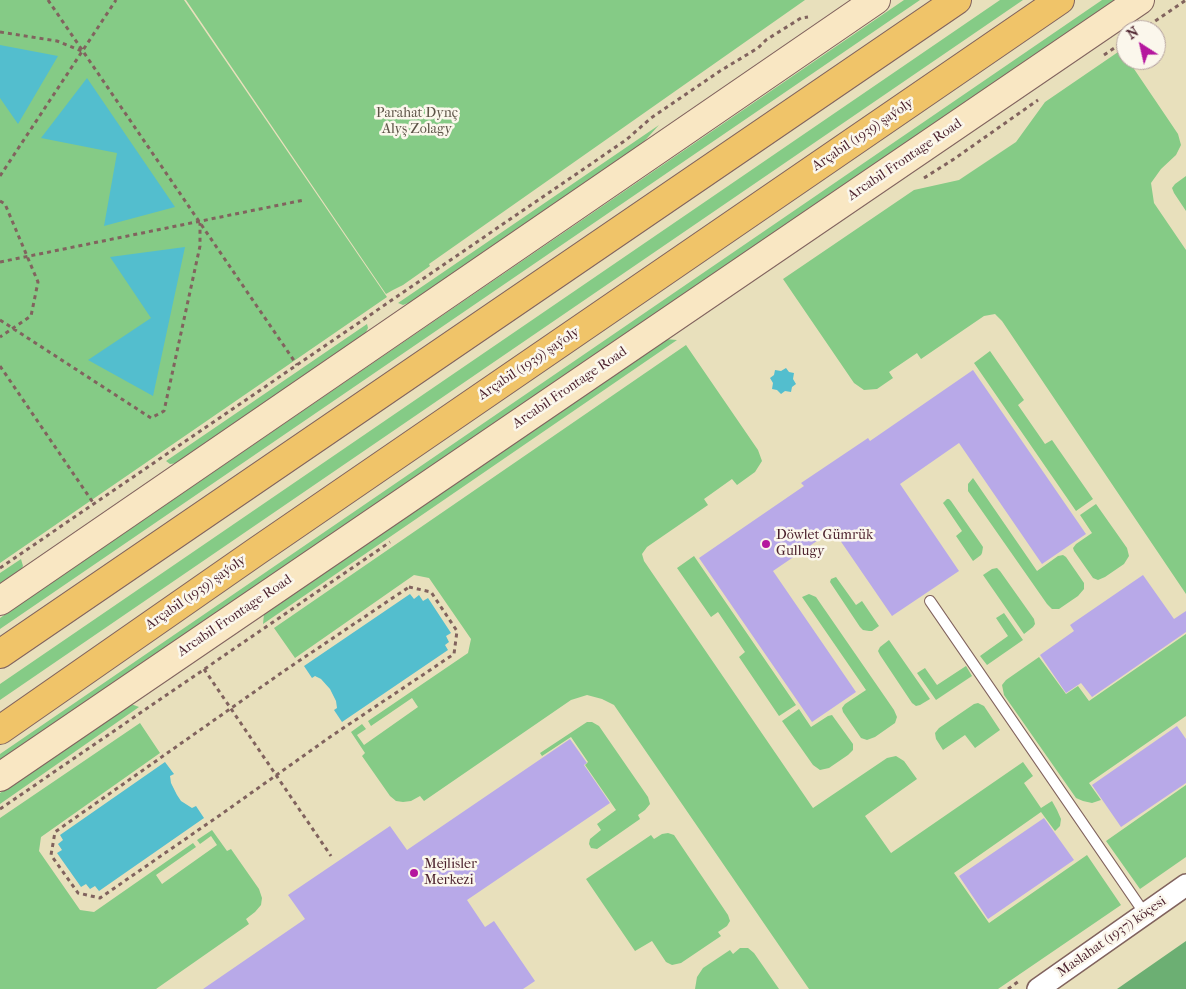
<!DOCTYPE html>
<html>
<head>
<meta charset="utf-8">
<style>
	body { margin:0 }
	#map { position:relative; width:1186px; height:989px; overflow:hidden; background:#e8e0bc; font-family:"IM FELL French Canon",serif }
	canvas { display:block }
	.north { position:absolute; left:1116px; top:20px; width:50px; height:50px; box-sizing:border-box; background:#fbf7ec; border:1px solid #b4a19f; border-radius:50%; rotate:325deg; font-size:14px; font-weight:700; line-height:20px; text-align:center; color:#4a1f2b }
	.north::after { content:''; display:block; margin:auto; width:18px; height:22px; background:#b5179e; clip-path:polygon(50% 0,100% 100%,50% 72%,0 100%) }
</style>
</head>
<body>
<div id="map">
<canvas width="1186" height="989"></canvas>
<div class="north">N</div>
</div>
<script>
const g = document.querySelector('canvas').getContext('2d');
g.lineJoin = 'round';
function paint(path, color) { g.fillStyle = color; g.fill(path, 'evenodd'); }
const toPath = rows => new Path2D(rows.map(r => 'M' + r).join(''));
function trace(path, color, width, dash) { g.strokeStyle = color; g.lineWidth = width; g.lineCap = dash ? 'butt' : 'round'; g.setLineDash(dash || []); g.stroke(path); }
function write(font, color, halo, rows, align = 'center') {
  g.font = font + ' "IM FELL French Canon",serif'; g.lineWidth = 5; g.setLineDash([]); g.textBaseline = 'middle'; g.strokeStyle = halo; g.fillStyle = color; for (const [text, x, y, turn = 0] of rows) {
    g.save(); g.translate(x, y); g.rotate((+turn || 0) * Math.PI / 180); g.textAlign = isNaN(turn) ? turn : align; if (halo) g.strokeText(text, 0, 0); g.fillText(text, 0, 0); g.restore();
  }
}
const green = toPath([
	[0,0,184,0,387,297,0,563],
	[186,0,805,0,429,264,430,266,403,285,393,290,386,294],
	[904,0,920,0,0,629,0,618],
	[1000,0,1023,0,0,700,0,684],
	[1102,0,1116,0,0,763,0,754],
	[1121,50,1126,57,1126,60,1128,60,1178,134,1181,145,1176,155,1161,169,1151,183,1154,203,1186,250,1186,594,1002,321,995,314,984,316,921,359,917,353,889,372,893,378,877,389,864,390,854,383,783,279,914,190,959,180,1016,142,1045,102],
	[659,125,639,147,411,302,403,305,398,303],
	[1186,176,1186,211,1174,193,1172,188,1175,184],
	[367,324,368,328,365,334,178,463,170,464,166,461],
	[665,339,677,340,263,624,264,614],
	[686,345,758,450,762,461,755,472,737,485,732,479,704,499,708,505,647,547,642,554,644,561,813,808,887,758,896,756,904,761,917,779,865,816,891,853,1023,762,1033,776,1024,783,1041,808,1052,801,1057,810,1061,819,1060,826,1055,831,1041,812,954,873,989,923,1087,855,1121,905,998,989,809,989,614,705,602,699,587,695,571,700,424,801,420,796,411,801,403,802,396,801,390,796,362,756,365,753,351,732,362,724,366,729,357,735,364,745,418,707,412,698,371,726,368,721,468,653,471,639,429,578,414,575,295,658,274,628],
	[990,351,1024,400,1018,405,1045,444,1052,440,1093,499,1076,511,974,363],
	[973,478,1037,571,1058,556,1063,555,1066,557,1084,583,1084,589,1078,596,1059,609,1052,609,1047,604,968,491,968,484],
	[947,499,949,499,951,501,981,544,983,547,982,553,981,555,973,561,956,536,962,531,943,503],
	[1096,504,1127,548,1129,556,1124,564,1105,577,1098,580,1093,578,1074,551,1073,548,1076,544,1092,533,1080,515],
	[694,556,796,705,779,716,739,657,745,652,718,612,711,617,677,568],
	[21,559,23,566,21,570,0,584,0,573],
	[997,568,1000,571,1034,619,1035,624,1033,627,1024,634,983,575,992,569],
	[836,577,856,605,862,601,879,626,872,631,869,631,863,630,860,627,830,582,831,579],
	[809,594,816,597,894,710,897,717,895,723,875,737,867,740,861,738,843,712,842,708,845,704,866,690,802,597],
	[1004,613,1023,640,987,665,980,656,1008,636,996,618],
	[1186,634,1186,716,1089,783,1101,800,1092,803,1083,801,1076,798,1004,695,1002,685,1006,680,1039,657,1066,694,1078,686,1089,701],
	[889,640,930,699,920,705,916,706,912,703,880,655,878,651,880,647],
	[966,666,972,676,936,700,917,673,925,668,937,685],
	[978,703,984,706,1000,730,975,748,965,735,943,750,936,739,935,733,939,728,974,704],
	[131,704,139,707,0,804,0,793,127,705],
	[799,709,811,727,828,716,832,715,853,744,853,750,848,755,829,768,820,770,813,765,782,721],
	[587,722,592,722,599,726,648,797,650,804,645,810,638,815,640,819,597,849,591,848,589,844,590,839,601,830,597,824,616,810,585,765,588,762,571,737,542,756,540,753],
	[140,723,160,753,41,837,39,851,80,910,94,912,193,843,196,847,156,875,162,884,217,845,211,836,200,844,197,840,212,830,227,851,231,849,259,889,262,898,261,905,255,912,246,919,249,924,156,989,0,989,0,818],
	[1186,785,1186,857,1140,889,1106,841],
	[668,833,674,835,728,915,730,921,727,926,718,932,721,936,681,963,672,965,666,962,652,941,635,951,586,879,651,835,654,839,662,834],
	[740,948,748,948,754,953,779,989,695,989,697,977,703,968,730,950,733,954]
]);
const forest = toPath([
	[1186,941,1186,989,1117,989]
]);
const water = toPath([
	[0,45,58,56,18,124,0,98],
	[87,78,175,207,104,226,117,153,41,138],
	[185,247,153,396,88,360,151,318,110,257],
	[786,368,789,372,794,373,793,379,796,384,792,387,791,392,785,391,781,394,777,390,772,389,773,383,770,378,774,375,775,370,781,371],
	[410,594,414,599,419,595,423,601,428,598,451,633,446,636,449,642,445,645,448,650,342,722,334,710,337,708,336,701,330,689,321,679,315,676,312,678,304,666],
	[165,762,174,774,170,776,171,783,177,795,181,801,192,808,196,806,204,818,99,891,95,886,90,889,86,884,81,887,57,853,62,850,58,844,63,840,60,835]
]);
const building = toPath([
	[973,370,1086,534,1042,564,959,443,900,484,959,571,892,616,833,530,773,571,856,692,812,722,699,558,804,486,801,483,868,438,870,441],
	[1143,575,1174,619,1186,611,1186,632,1092,697,1081,683,1066,693,1040,655,1074,631,1070,625],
	[1177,726,1186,739,1186,783,1121,827,1092,785],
	[570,739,587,763,584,765,610,803,467,900,485,927,494,921,535,981,523,989,203,989,305,919,288,895,390,826,407,850],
	[1044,818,1074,860,988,919,959,876]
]);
const path = toPath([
	[48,0,297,365],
	[1142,30,1186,0],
	[0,32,57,41,82,51],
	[1104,55,1126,40],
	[0,176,116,0],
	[924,178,954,159,1038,100],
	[0,201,5,204,38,282,31,316,0,337],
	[0,262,304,200],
	[0,320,151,418,164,411,200,246,200,223],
	[0,366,94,504],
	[0,568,626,140,651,118,720,71,758,48,766,40,801,18,808,17],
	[409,587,431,592,457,631,454,654,330,737,223,813,100,898,78,893,51,855,55,832,284,671,409,587],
	[204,669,331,856],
	[0,809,390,542],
	[1008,989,1019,981]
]);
const lane = toPath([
	[930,601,1145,914]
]);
const street = toPath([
	[1038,989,1186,885]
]);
const secondary = toPath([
	[0,601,876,0],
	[0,777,1140,0]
]);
const primary = toPath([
	[0,654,957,0],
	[0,730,257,551,1060,0]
]);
const markers = [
	[766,544,5,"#b5179e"],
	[414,873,5,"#b5179e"]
];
const parkNames = [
	["Parahat Dynç",417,114],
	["Alyş Zolagy",417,130]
];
const streetNames = [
	["Arçabil (1939) şaýoly",863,135,-34],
	["Arcabil Frontage Road",905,160,-34],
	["Arçabil (1939) şaýoly",529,364,-34],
	["Arcabil Frontage Road",570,388,-34],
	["Arçabil (1939) şaýoly",196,593,-35],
	["Arcabil Frontage Road",235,616,-34],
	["Maslahat (1937) köçesi",1112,937,-35]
];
const poiNames = [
	["Döwlet Gümrük",776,536],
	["Gullugy",776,552],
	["Mejlisler",424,865],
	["Merkezi",424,881]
];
paint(green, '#85cb86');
paint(forest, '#6caf73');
paint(water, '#53bece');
paint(building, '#b8a9e8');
trace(lane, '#81635e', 12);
trace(street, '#81635e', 24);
trace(secondary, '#81635e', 30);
trace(primary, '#81635e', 30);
trace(path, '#81635e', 3, [4, 4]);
trace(lane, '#fff', 10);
trace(street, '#fff', 21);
trace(secondary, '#f9e7c3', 28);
trace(primary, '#f0c469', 28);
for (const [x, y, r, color] of markers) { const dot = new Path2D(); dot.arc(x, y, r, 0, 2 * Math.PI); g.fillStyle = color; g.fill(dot); trace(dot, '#fbf7ec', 2); }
write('14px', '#5c5346', '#fbf7ec', parkNames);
write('14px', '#4a1f2b', '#fbf7ec', streetNames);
write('14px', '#4a1f2b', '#fbf7ec', poiNames, 'left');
</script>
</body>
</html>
